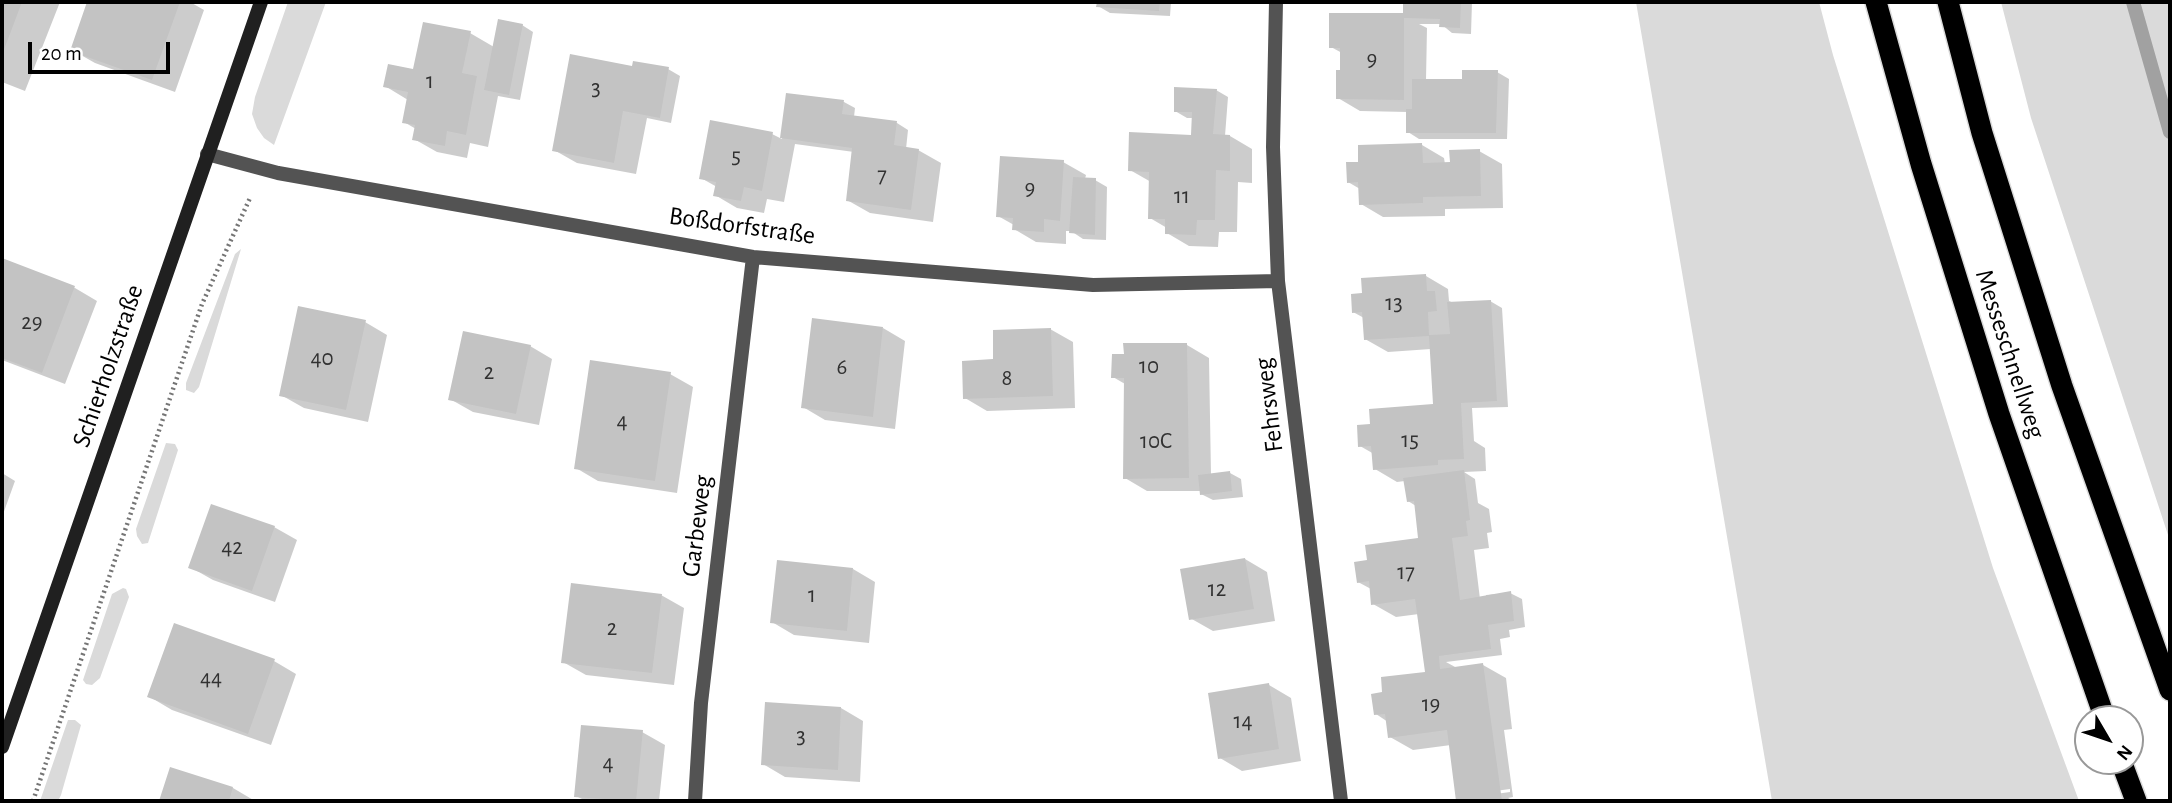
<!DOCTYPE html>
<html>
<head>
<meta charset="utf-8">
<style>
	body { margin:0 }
	#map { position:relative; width:2172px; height:803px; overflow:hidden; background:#fff; font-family:"Alegreya Sans",sans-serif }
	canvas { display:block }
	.frame { position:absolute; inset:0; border:4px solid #000; pointer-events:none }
	.north { position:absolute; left:2074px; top:705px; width:70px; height:70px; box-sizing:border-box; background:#fff; border:2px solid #999; border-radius:50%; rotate:129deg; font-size:19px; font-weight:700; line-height:28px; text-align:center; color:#000 }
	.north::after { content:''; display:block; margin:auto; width:24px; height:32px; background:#000; clip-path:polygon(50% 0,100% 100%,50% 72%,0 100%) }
	.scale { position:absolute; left:28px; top:42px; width:142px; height:32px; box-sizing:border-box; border:4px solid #000; border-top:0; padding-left:9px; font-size:21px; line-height:24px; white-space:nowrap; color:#000; -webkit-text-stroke:5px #fff; paint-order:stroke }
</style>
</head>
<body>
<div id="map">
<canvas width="2172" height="803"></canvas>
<div class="frame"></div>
<div class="north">N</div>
<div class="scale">20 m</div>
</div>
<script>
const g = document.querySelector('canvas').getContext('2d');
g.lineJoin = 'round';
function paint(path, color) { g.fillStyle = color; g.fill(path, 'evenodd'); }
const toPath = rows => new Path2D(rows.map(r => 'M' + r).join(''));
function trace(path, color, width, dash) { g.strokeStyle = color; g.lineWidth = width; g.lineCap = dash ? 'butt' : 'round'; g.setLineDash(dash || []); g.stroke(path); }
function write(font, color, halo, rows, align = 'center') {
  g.font = font + ' "Alegreya Sans",sans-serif'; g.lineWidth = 6; g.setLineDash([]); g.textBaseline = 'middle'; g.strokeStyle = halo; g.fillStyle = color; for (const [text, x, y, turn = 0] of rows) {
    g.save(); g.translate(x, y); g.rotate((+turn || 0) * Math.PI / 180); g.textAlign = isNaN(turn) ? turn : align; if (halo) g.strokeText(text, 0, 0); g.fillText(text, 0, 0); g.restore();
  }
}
const green = toPath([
	[288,2,326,2,274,145,264,138,257,128,252,114,255,97],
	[1636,2,1819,2,1833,55,1993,568,2079,801,1772,801],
	[2001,2,2170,2,2170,541,2031,118],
	[241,249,199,387,194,393,186,390,186,383,235,254],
	[166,443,175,444,178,450,148,543,142,544,137,536,136,529],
	[123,588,126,589,129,597,100,678,92,685,86,684,83,680,112,594],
	[68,720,75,720,81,725,61,795,58,801,40,801]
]);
const shadow = toPath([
	[2,2,60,2,25,91,2,82],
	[87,2,190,2,204,10,175,92,95,63,72,50,89,3],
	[1098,2,1171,2,1170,16,1110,13,1098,6],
	[1404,2,1472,2,1471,34,1452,33,1441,24,1419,24,1427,28,1426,80,1464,80,1497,72,1509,79,1507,139,1419,139,1408,132,1408,112,1360,111,1338,98,1342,53,1331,47,1404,15],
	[522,25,533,32,520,100,498,96,488,147,470,143,467,158,437,152,414,139,416,129,404,122,408,100,385,86,414,71,470,33,494,47],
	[668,69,680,76,671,123,647,118,636,174,577,163,554,150],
	[1216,90,1228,97,1225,136,1230,136,1252,149,1252,183,1238,182,1237,232,1219,232,1218,247,1189,246,1167,233,1167,228,1150,218,1151,182,1130,170,1200,136,1193,118,1187,118,1175,111],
	[788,94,844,102,855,108,854,117,897,123,908,130,906,149,918,150,941,163,933,222,870,213,847,200,854,152,795,144,784,202,767,199,764,213,737,208,715,195,717,187,701,178,772,134,782,139],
	[1422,145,1444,158,1445,164,1451,164,1479,151,1502,164,1503,208,1445,209,1445,216,1383,217,1361,204,1360,189,1348,182,1360,164],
	[1063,162,1086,175,1085,179,1095,180,1107,187,1106,240,1083,239,1071,231,1066,231,1066,244,1036,242,1014,229,1014,225,998,216],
	[2,260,75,288,97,301,65,384,2,360],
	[1426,276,1448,289,1449,301,1454,303,1490,301,1502,308,1508,407,1472,408,1474,441,1485,448,1486,471,1464,472,1475,479,1478,503,1489,509,1492,532,1487,533,1489,548,1474,550,1480,599,1486,598,1486,595,1510,593,1522,599,1525,627,1509,630,1510,637,1500,639,1502,655,1446,662,1457,668,1483,665,1506,678,1512,729,1504,730,1513,797,1508,798,1514,801,1458,801,1451,745,1413,750,1390,737,1388,722,1376,714,1384,694,1427,673,1419,614,1396,617,1373,604,1371,589,1358,582,1368,562,1420,540,1416,506,1408,501,1405,481,1397,482,1375,469,1374,454,1360,446,1371,425,1435,408,1431,349,1388,352,1365,339,1364,318,1353,312],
	[1510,789,1510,792,1466,798,1466,795],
	[365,322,387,335,368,422,304,408,281,395],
	[883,328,905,341,895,429,825,420,803,407],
	[1050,329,1073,342,1075,408,987,411,965,398],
	[1187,345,1209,358,1211,475,1230,473,1241,479,1243,497,1213,500,1201,494,1201,491,1147,491,1125,478,1125,384,1113,377],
	[530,346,552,359,539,425,473,412,450,399],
	[670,374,693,387,677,493,598,481,576,468],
	[2,473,15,481,2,517],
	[274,527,297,540,275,602,213,580,190,567],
	[1245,559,1267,572,1275,621,1213,631,1190,618],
	[853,569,875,582,869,643,794,635,772,622],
	[661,595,684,608,674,685,586,675,563,662],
	[274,661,296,674,271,745,172,710,150,697],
	[1269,685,1291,698,1301,761,1242,771,1220,758],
	[841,708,863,721,860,782,785,777,763,764],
	[642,732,665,745,659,801,586,801,576,796],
	[171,769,233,788,255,801,161,801]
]);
const stream = toPath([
	[2133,2,2170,132]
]);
const building = toPath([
	[2,2,22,2,2,55],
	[87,2,180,2,152,80,70,51],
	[1097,2,1160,2,1159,11,1096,7],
	[1403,2,1461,2,1460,28,1439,27,1440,19,1404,18,1404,100,1336,99,1336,70,1340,70,1340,48,1329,48,1329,13,1403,13],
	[498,19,523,24,509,95,484,90],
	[423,22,471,31,462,73,477,76,466,135,447,131,445,146,412,140,415,125,402,123,408,92,383,87,388,64,413,69],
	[570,54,632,66,633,61,669,67,660,118,623,111,614,163,552,151],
	[1462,70,1498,70,1496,133,1406,133,1406,109,1412,109,1412,79,1462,79],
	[1174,87,1217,89,1213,134,1230,135,1230,171,1216,170,1215,220,1197,220,1196,235,1165,234,1165,219,1148,219,1149,172,1128,171,1129,132,1191,135,1192,112,1174,112],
	[786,93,844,100,842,114,897,121,894,145,919,149,911,210,846,201,852,148,780,138],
	[710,120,773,132,762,191,744,187,741,201,713,196,716,182,699,179],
	[1422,143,1423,163,1450,162,1449,150,1480,149,1481,196,1423,197,1423,203,1359,205,1358,182,1347,183,1346,162,1358,162,1358,145],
	[1000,156,1064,160,1060,221,1044,219,1044,232,1012,230,1013,218,996,217],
	[1073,177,1096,178,1095,235,1069,233],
	[2,258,75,286,42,373,2,358],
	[1426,274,1427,291,1435,291,1437,311,1428,312,1429,335,1450,334,1447,302,1491,300,1497,401,1461,403,1464,459,1438,460,1438,465,1373,470,1371,446,1358,447,1357,425,1370,424,1369,409,1433,404,1429,336,1364,340,1362,312,1352,313,1351,294,1362,293,1361,278],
	[298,306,366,320,346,410,279,396],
	[812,318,883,327,873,417,801,408],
	[1051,328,1053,396,963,399,962,361,993,359,993,330],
	[463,331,531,345,516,414,448,400],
	[1123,343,1187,343,1189,478,1123,479,1124,378,1111,378,1112,354,1124,354],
	[590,360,671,372,655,481,574,469],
	[1464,470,1470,520,1466,521,1468,536,1452,538,1460,600,1511,591,1514,621,1488,625,1491,649,1439,656,1440,669,1483,663,1502,801,1456,801,1447,730,1388,738,1385,714,1374,715,1371,694,1382,692,1381,677,1425,672,1415,599,1371,605,1369,581,1357,583,1354,562,1367,560,1365,545,1418,538,1414,501,1407,502,1403,478],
	[1230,471,1232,491,1200,495,1198,475],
	[211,504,275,526,252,591,188,568],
	[1245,558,1254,609,1189,620,1180,569],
	[777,560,853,568,847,631,770,623],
	[571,583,662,594,652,673,561,663],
	[174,623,275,659,248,734,147,697],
	[1269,683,1279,749,1218,759,1208,693],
	[765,702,841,707,838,770,761,765],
	[581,725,643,730,636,801,574,797],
	[170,767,233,787,229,801,159,801]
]);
const path = toPath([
	[33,801,202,304,250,198]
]);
const street = toPath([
	[1276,2,1273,147,1278,281,1341,801],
	[207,154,278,173,753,257,1093,285,1278,281],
	[695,801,701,703,753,257]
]);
const secondary = toPath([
	[2,747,261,2]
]);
const highway = toPath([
	[1876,2,1921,164,1999,414,2105,719],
	[1948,2,1982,133,2062,386,2170,690],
	[2121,761,2136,801]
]);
const numberNames = [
	["9",1372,59],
	["1",430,81],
	["3",596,88],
	["5",736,156],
	["7",882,175],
	["9",1030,188],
	["11",1182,196],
	["13",1394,303],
	["29",32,322],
	["40",322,358],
	["10",1149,366],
	["6",842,367],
	["2",489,372],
	["8",1007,378],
	["4",622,421],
	["15",1410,440],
	["10C",1156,441],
	["42",232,547],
	["17",1406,572],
	["12",1217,589],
	["1",812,595],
	["2",612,628],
	["44",211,678],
	["19",1431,704],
	["14",1243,721],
	["3",801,736],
	["4",608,763]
];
const streetNames = [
	["Boßdorfstraße",742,226,8],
	["Messeschnellweg",2010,354,72],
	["Schierholzstraße",108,366,-71],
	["Fehrsweg",1269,405,-97],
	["Garbeweg",697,526,-83]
];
paint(green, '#dadada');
paint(shadow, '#0003');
trace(stream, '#a1a1a1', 14);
paint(building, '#c3c3c3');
trace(highway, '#dbdbdb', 24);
trace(path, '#757575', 4.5, [2, 3.5]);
trace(street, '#535353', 14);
trace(secondary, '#202020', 14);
trace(highway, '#000', 21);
write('23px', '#313131', null, numberNames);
write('26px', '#000', '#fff', streetNames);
</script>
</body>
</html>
